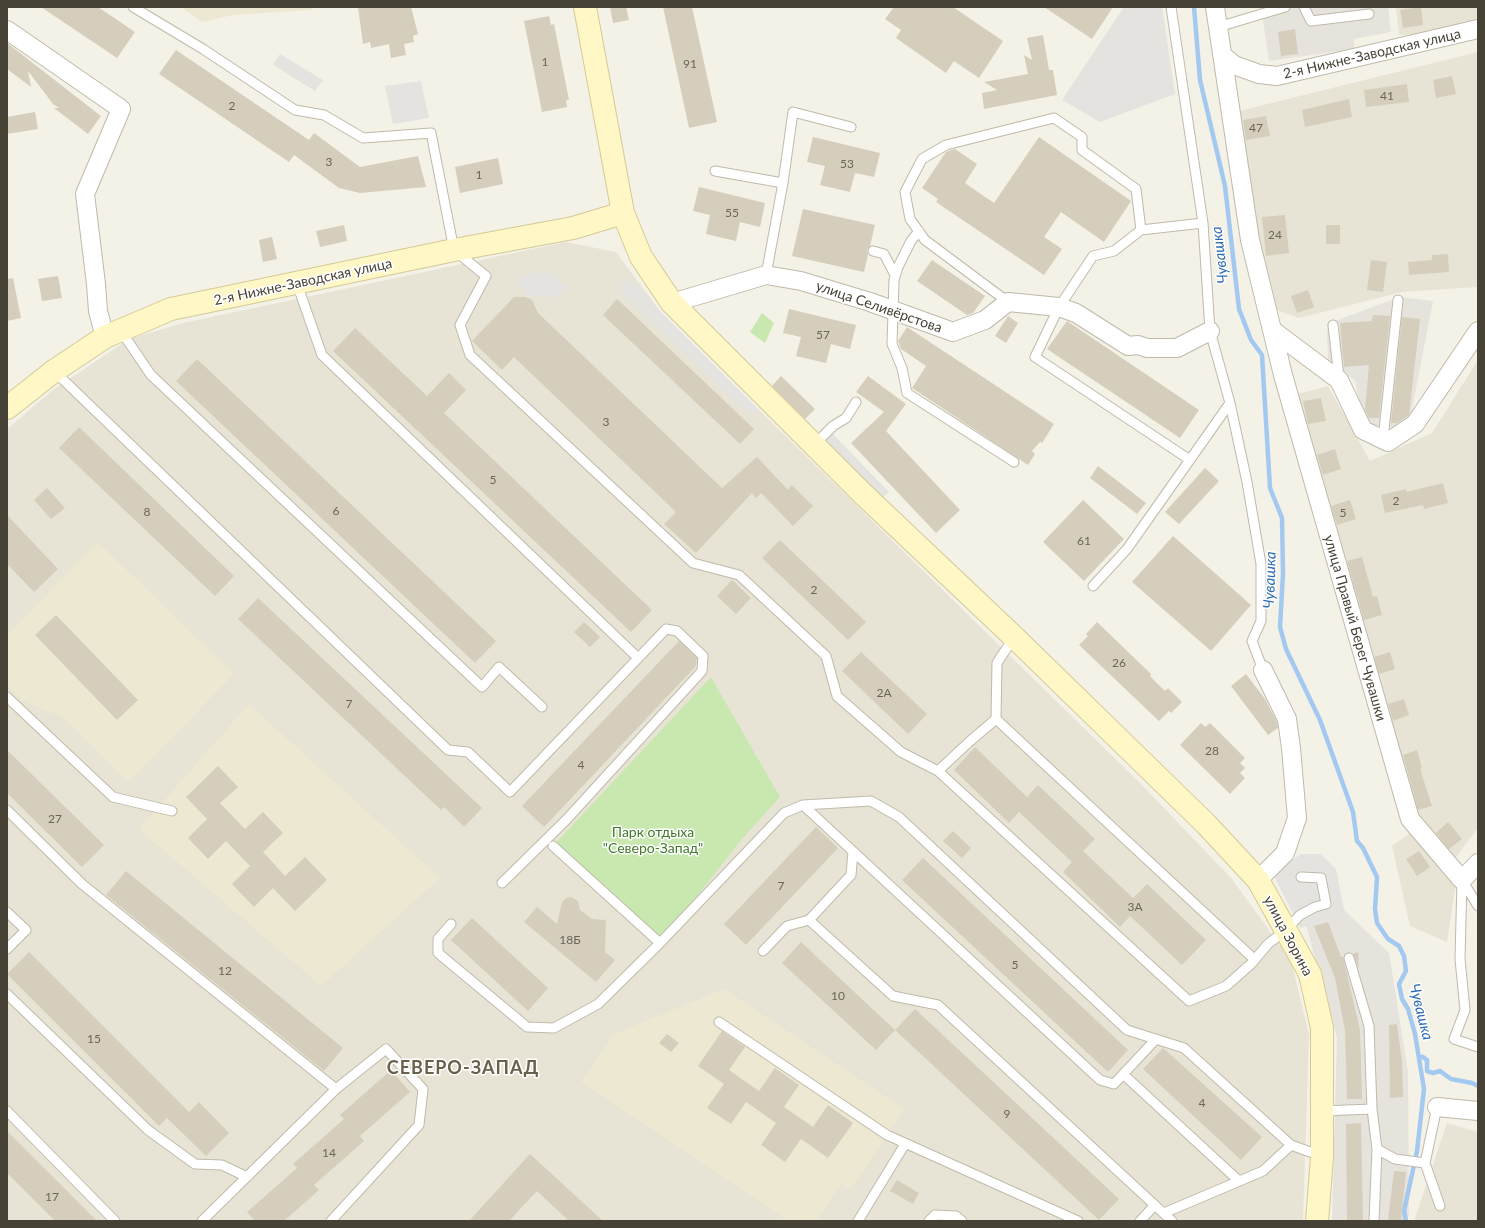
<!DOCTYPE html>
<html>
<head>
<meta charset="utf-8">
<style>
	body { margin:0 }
	#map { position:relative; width:1485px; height:1228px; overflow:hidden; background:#f4f1e7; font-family:Lato,sans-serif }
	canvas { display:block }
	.frame { position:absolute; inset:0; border:8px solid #474236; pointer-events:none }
</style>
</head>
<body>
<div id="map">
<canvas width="1485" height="1228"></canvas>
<div class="frame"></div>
</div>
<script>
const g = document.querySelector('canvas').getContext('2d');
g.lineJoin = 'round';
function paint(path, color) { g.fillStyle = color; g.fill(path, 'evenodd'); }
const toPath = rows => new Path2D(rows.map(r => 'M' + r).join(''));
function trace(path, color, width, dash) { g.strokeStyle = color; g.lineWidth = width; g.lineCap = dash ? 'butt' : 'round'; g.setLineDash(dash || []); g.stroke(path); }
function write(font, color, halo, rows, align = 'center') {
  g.font = font + ' Lato,sans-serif'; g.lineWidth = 3; g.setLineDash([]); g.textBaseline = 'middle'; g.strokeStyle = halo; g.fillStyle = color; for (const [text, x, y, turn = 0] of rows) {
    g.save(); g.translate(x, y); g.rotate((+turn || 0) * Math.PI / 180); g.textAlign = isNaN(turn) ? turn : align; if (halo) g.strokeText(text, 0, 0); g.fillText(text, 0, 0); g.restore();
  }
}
const residential = toPath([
	[1396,7,1478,7,1478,22,1435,33,1399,35],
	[1478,52,1478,287,1402,292,1299,318,1276,310,1254,218,1235,112],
	[566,242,616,252,665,318,1142,785,1231,878,1291,960,1309,1035,1303,1221,7,1221,7,429,53,390,129,339,183,323],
	[1478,360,1478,828,1453,861,1413,817,1294,395,1328,386,1370,461,1432,433],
	[1411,832,1456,883,1447,942,1410,926,1392,846],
	[1447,1123,1478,1132,1478,1221,1414,1221]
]);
const industrial = toPath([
	[1261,7,1388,7,1391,32,1354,39,1354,49,1269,61],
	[1400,297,1433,301,1408,430,1363,423,1355,380,1328,364,1327,324],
	[1343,909,1389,953,1408,1072,1409,1214,1406,1221,1332,1221,1337,1038,1306,925]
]);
const education = toPath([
	[181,7,313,7,311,10,233,15,202,22],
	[98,542,234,674,129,782,63,717,23,701,7,685,7,635],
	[249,704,440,878,321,986,139,829],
	[724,989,904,1109,851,1190,841,1184,816,1221,789,1221,581,1082,614,1034]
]);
const green = toPath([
	[762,313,774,323,765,343,750,332],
	[711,677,780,797,742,839,660,943,553,846]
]);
const parking = toPath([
	[1124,7,1162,7,1175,94,1100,122,1062,100],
	[280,54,323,80,315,91,273,65],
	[421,81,429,118,393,124,385,86],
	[550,271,567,288,559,297,525,296,516,277],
	[628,276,661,312,759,410,752,417,618,290],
	[832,433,889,492,882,498,824,441],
	[1302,854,1321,854,1336,869,1345,915,1300,928,1274,876,1284,864]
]);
const stream = toPath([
	[1194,7,1200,80,1225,186,1239,309,1251,340,1262,355,1270,488,1282,518,1283,573,1280,627,1286,649,1320,720,1353,812,1357,841,1363,848,1377,877,1375,909,1377,923,1388,939,1399,946,1404,956,1406,971,1399,984,1402,999,1408,1009,1415,1034,1424,1089,1417,1151,1404,1211,1406,1221],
	[1420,1057,1423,1057,1427,1060,1427,1071,1433,1073,1440,1071,1451,1079,1472,1083,1478,1086]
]);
const building = toPath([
	[41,7,98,7,135,32,117,58],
	[358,7,411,7,418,34,413,36,414,42,404,44,406,55,391,58,389,44,371,48,370,42,363,44],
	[610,7,626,7,629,20,613,23],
	[663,7,692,7,717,122,689,128],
	[894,7,953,7,1003,41,979,78,954,61,946,73,896,38,901,30,885,19],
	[1044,7,1113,7,1092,39],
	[1421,7,1423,25,1403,28,1400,10],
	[549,16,551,25,554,24,569,100,566,100,567,107,542,112,524,21],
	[1295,29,1298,54,1281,56,1278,32],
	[1043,35,1049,70,1053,70,1057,95,984,109,982,93,997,90,984,82,1028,74,1024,55,1032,60,1027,38],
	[7,43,101,116,88,134,54,108,59,108,53,104,28,71,31,87,7,69],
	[176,50,309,140,314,133,360,167,418,156,426,187,360,193,339,188,294,155,289,162,159,74],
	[1452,76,1456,94,1436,98,1433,80],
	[1407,84,1409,102,1366,107,1364,90],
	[1349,99,1352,117,1305,127,1302,110],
	[35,112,38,129,7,134,7,117],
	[1266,116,1270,136,1246,140,1243,120],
	[813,137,880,153,874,177,855,173,850,192,820,185,825,166,807,162],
	[1039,137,1131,201,1104,242,1061,212,1044,237,1062,249,1044,275,936,202,938,199,922,188,946,152,955,149,977,164,965,183,994,203],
	[498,158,503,184,460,193,455,167],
	[699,187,765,203,760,227,740,222,736,241,706,234,710,215,693,211],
	[803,209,875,225,870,246,867,250,868,255,864,272,792,256],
	[1285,215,1289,253,1266,256,1262,217],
	[344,225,347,241,320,247,316,231],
	[1326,225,1340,225,1340,244,1326,244],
	[272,237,277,259,263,262,259,240],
	[1448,254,1449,272,1409,275,1408,262,1432,260,1432,255],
	[932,260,985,296,973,313,967,315,917,281],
	[1371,260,1387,262,1383,292,1367,290],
	[58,276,62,298,42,301,38,279],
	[13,278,21,318,7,321,7,279],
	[1308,290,1314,307,1297,313,1291,296],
	[514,297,525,297,532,300,538,313,722,488,757,457,788,490,792,485,813,506,793,526,761,493,756,498,752,493,696,553,664,524,676,512,514,357,502,370,472,341],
	[617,299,754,429,740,444,603,315],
	[789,309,856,325,850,349,831,344,826,363,796,356,801,337,783,333],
	[1373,315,1390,316,1379,418,1369,418,1365,410,1369,365,1344,367,1342,347,1340,323,1372,321],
	[1008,316,1018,323,1006,343,995,336],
	[1402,317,1420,319,1409,415,1397,423,1391,423],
	[1067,321,1199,410,1180,438,1047,349],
	[907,327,1054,424,1042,443,1040,442,1032,451,1035,454,1028,465,912,388,926,366,901,349,898,341],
	[355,328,427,396,449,373,466,390,444,413,652,610,631,632,333,351],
	[197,359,496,641,475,663,176,381],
	[781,376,815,409,805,419,772,386],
	[868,376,906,404,886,431,960,510,936,533,851,443,884,412,856,392],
	[1321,398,1326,421,1308,424,1303,401],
	[79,427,234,576,215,596,59,448],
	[1335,449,1341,469,1323,475,1317,455],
	[1098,466,1146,503,1137,514,1090,478],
	[1205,468,1219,481,1179,524,1165,512],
	[1443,483,1448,503,1424,509,1423,505,1385,513,1381,495,1406,489,1406,492],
	[47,488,65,508,51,519,34,500],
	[1083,500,1124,539,1084,581,1043,542],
	[1350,500,1356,519,1337,525,1331,506],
	[7,515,58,569,34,592,7,564],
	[1173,536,1251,605,1211,651,1132,582],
	[780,540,866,622,848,640,762,558],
	[1362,557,1373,597,1377,596,1382,615,1364,620,1347,561],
	[732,580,751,598,736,614,717,596],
	[258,598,482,808,464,827,444,807,441,810,238,619],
	[56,615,138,700,117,720,35,635],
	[584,622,600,637,590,647,574,632],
	[1097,622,1151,674,1150,676,1165,691,1168,688,1182,702,1171,713,1169,711,1159,721,1079,645,1088,636,1086,634],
	[679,641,697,658,696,666,544,827,522,806],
	[861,652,927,714,908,734,842,671],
	[1390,652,1395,669,1379,674,1374,657],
	[1246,674,1265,699,1277,722,1278,728,1268,735,1231,686],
	[1404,699,1409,715,1393,721,1388,704],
	[1201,723,1205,727,1210,723,1245,758,1240,763,1245,768,1240,773,1245,778,1230,794,1180,745],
	[975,747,1027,797,1038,785,1095,839,1083,851,1133,898,1147,884,1206,940,1182,965,1130,916,1120,927,1063,872,1072,862,1019,812,1009,823,954,770],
	[7,750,104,845,82,867,7,793],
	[1417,750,1422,768,1420,769,1432,806,1418,810,1403,755],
	[218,766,238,787,220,803,245,829,263,812,283,833,263,852,285,876,305,857,327,880,295,911,273,888,254,907,232,884,250,866,226,841,208,859,188,838,207,819,186,797],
	[1448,822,1462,839,1449,849,1436,833],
	[816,827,838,848,746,945,724,924],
	[953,831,971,848,962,858,943,841],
	[1419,851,1430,867,1417,876,1406,859],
	[923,858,1128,1050,1108,1072,902,880],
	[126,871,343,1048,324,1071,106,895],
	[571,897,578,901,580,910,592,919,606,920,605,952,615,960,596,982,524,922,537,907,557,924,562,902,566,898],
	[472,918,548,988,528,1011,451,940],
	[1328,922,1341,957,1343,957,1360,1030,1362,1099,1347,1099,1345,1031,1335,978,1314,926],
	[801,942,895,1030,876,1050,782,963],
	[29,952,189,1112,199,1102,229,1133,206,1156,167,1118,159,1126,7,974],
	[1358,952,1359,969,1353,954],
	[915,1009,1119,1199,1099,1220,895,1030],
	[1397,1024,1402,1062,1403,1097,1390,1098,1389,1025],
	[722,1031,745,1047,729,1070,759,1091,775,1068,799,1085,784,1107,813,1127,828,1105,853,1123,828,1158,801,1139,785,1162,761,1145,776,1123,746,1102,731,1124,707,1108,724,1084,698,1066],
	[667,1034,679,1043,671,1052,659,1043],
	[1163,1048,1262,1137,1241,1160,1143,1069],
	[391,1070,410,1092,360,1136,364,1141,314,1185,319,1190,284,1221,255,1221,247,1212,297,1168,293,1164,344,1119,340,1115],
	[1361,1123,1363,1221,1347,1221,1346,1124],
	[7,1131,97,1221,55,1221,7,1173],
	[530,1154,603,1221,569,1221,537,1191,509,1221,469,1221],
	[1394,1171,1406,1172,1401,1221,1388,1221],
	[897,1180,919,1193,913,1204,890,1191]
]);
const lane = toPath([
	[133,7,203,49,295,110,324,115,363,138,431,133,454,250,486,276,460,325,470,355,693,563,739,575,826,656,837,696,901,752,938,771,1189,1001,1226,986,1251,964,1268,944,1286,930,1300,915,1315,907,1326,904,1321,878,1301,877],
	[1171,7,1203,223,1210,331,1230,403,1247,482,1261,564,1261,621,1252,641,1263,670],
	[1304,7,1311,21,1369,14],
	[1218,27,1285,7],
	[715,171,783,183,766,275],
	[783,183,793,112,851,127],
	[1141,230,1203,223],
	[919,231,911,241,898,267,894,280,892,344,902,368,907,393,1014,462],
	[873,251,884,254,895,275],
	[297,284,322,355,638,658],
	[1008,302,925,240,910,219,905,192,922,159,946,145,1054,118,1082,137,1082,150,1136,189,1141,230,1114,251,1093,256,1059,307,1035,357,1190,460],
	[1333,325,1339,378],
	[121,331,151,375,482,687,499,667,542,707],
	[54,371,448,750,468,752,510,792,666,629,677,631,703,656,702,671,567,819,502,883],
	[1383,439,1398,300],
	[814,445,833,426,846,418,856,402],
	[1093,586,1127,549,1230,403],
	[7,697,113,797,172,811],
	[996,719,1254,959],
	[938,771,969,742,996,719,997,663,1014,637],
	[803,805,1100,1080,1114,1084,1156,1039],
	[7,810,82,884,336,1089],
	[553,846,660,943],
	[1462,880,1460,959,1465,1010,1454,1039,1478,1047],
	[1462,880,1478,906],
	[7,912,26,930,7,949],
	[809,920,851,875,853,852],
	[451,924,438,939,438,953,527,1027,554,1028,598,1004,660,943,784,813,803,805,871,801,899,817,1127,1030,1184,1048,1291,1145,1321,1156],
	[763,951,787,926,809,920,893,996,938,1005,1172,1221],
	[1349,958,1369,1026,1372,1109,1377,1149,1374,1221],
	[7,994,148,1130,195,1164,222,1165,245,1176],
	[719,1022,887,1135,1078,1221],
	[1123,1074,1239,1181],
	[7,1111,115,1221],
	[1322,1111,1372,1109],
	[1377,1149,1395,1159,1425,1163,1437,1107],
	[1425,1163,1440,1206],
	[1164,1213,1263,1171,1291,1145],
	[202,1221,336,1089,386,1049,423,1089,419,1125,331,1221],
	[858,1221,905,1144],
	[929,1221,935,1215,956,1216,962,1221],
	[1140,1221,1155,1205]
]);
const street = toPath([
	[1215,7,1250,240,1283,375,1410,819,1462,880,1478,863],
	[7,30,121,109,85,194,96,284,98,311,105,337],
	[1222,55,1234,65,1259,74,1277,76,1478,29],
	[672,303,766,275,801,281,870,302,953,332,985,320,1008,302,1059,307,1076,313,1128,346,1138,345,1147,348,1177,348,1210,331],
	[1272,330,1339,380,1363,430,1388,442,1415,424,1478,331],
	[1258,880,1285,853,1297,818,1291,748,1287,719,1263,670],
	[1437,1107,1478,1111]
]);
const secondary = toPath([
	[585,7,623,213,641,257,672,303,863,494,1014,637,1206,824,1258,880,1310,974,1322,1028,1322,1157,1317,1221],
	[7,408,54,371,105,337,171,309,454,250,573,228,623,213]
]);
const numberNames = [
	["1",545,62],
	["91",690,64],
	["41",1387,96],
	["2",232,106],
	["47",1256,128],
	["3",329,162],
	["53",847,164],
	["1",479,175],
	["55",732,213],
	["24",1275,235],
	["57",823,335],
	["3",606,422],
	["5",493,480],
	["2",1396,501],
	["6",336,511],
	["8",147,512],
	["5",1343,513],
	["61",1084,541],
	["2",814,590],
	["26",1119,663],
	["2А",884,693],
	["7",349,704],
	["28",1212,751],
	["4",581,765],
	["27",55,819],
	["7",781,886],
	["3А",1135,907],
	["18Б",570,940],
	["5",1015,965],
	["12",225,971],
	["10",838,996],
	["15",94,1039],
	["4",1202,1103],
	["9",1007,1114],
	["14",329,1153],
	["17",52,1197]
];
const streetNames = [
	["2-я Нижне-Заводская улица",1372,54,-13],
	["2-я Нижне-Заводская улица",303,282,-12],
	["улица Селивёрстова",879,307,19],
	["улица Правый Берег Чувашки",1355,628,74],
	["улица Зорина",1288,936,62]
];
const parkNames = [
	["Парк отдыха",653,832],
	["\"Северо-Запад\"",653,848]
];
const waterNames = [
	["Чувашка",1220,255,-97],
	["Чувашка",1270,580,-88],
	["Чувашка",1421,1012,76]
];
const districtNames = [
	["СЕВЕРО-ЗАПАД",463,1068]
];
paint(residential, '#e8e4d5');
paint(industrial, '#e6e3dc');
paint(education, '#ede8d1');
paint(green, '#c9e8b0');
paint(parking, '#e5e3df');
trace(stream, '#a3c9f1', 4.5);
paint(building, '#d5cebd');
trace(lane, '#bfbaaa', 11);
trace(street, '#bfbaaa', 20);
trace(secondary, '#d4ca97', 24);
trace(lane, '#fff', 9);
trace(street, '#fff', 18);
trace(secondary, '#fff7c6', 22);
write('12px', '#6a6558', null, numberNames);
write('14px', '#474236', '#fff', streetNames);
write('14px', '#3f7929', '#fff', parkNames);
write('italic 15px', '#2e6db4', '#fff', waterNames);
g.letterSpacing = '1px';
write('bold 18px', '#6a614d', '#fff', districtNames);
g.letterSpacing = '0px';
</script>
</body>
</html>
